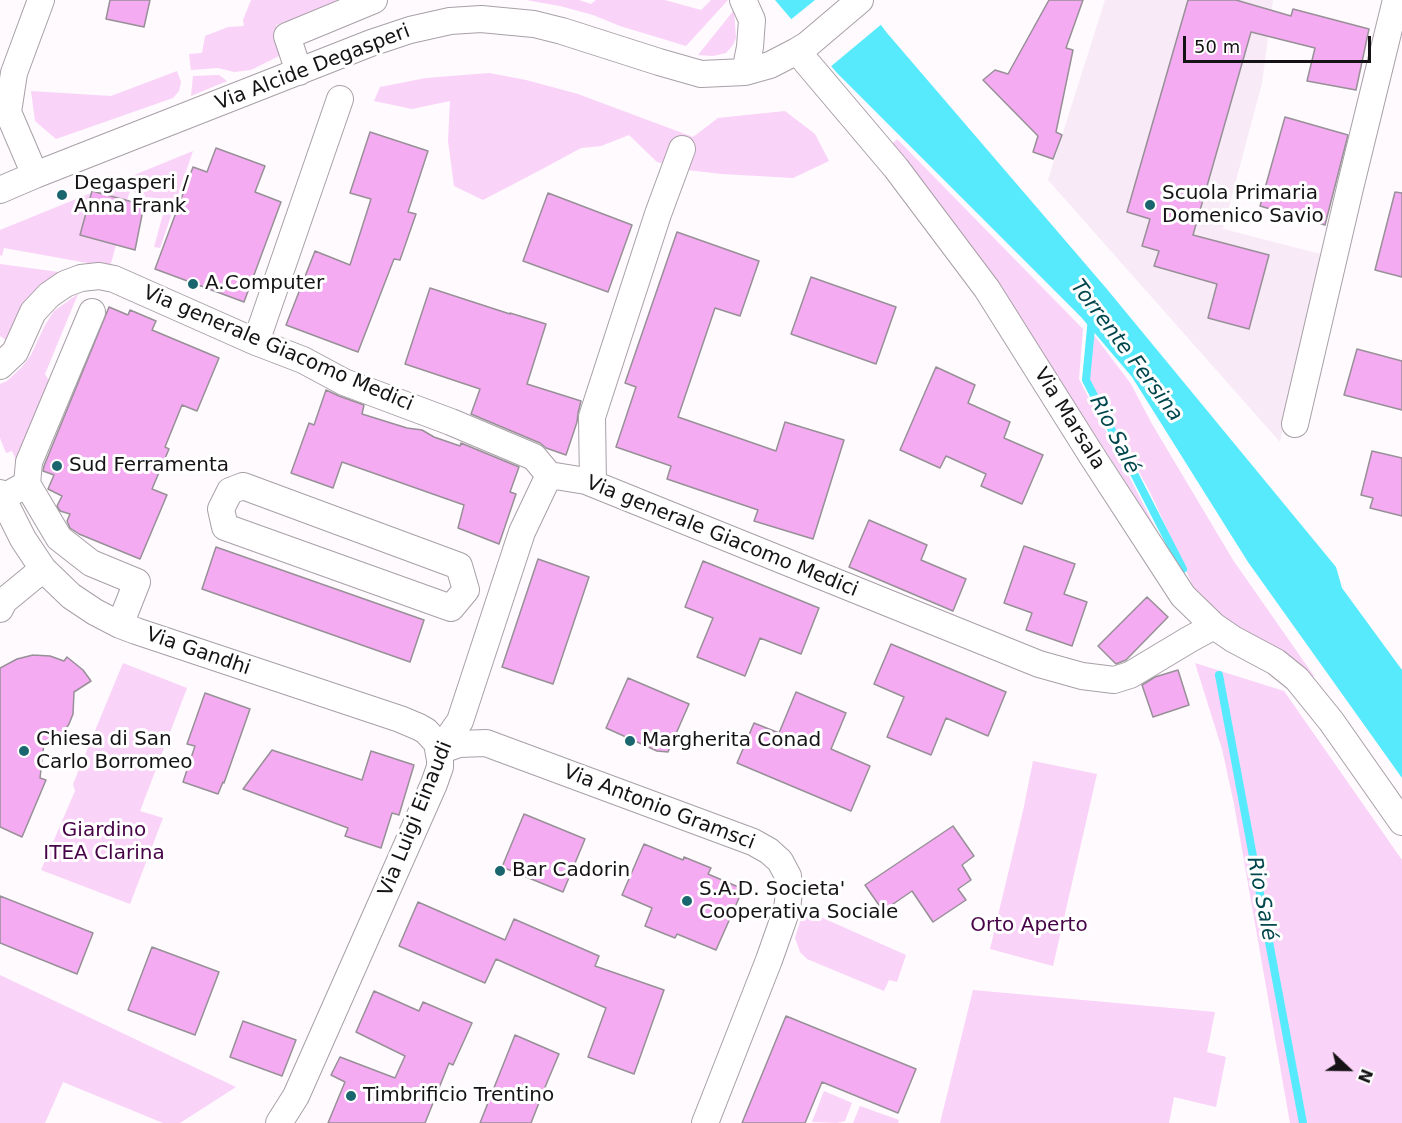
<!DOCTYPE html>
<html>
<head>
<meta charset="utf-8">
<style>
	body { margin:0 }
	#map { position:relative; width:1402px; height:1123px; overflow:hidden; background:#fefafe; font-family:"DejaVu Sans",sans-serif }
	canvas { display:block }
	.north { position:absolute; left:1318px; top:1039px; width:60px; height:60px; -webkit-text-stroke:4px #fff; paint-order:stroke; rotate:112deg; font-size:16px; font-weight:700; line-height:24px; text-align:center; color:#151315 }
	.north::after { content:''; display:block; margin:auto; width:21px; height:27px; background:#151315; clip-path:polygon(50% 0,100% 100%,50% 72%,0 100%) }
	.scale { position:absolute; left:1183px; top:36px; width:188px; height:27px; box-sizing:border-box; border:3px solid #151315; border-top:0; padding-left:8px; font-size:18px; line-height:21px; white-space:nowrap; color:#151315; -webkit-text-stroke:4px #fff; paint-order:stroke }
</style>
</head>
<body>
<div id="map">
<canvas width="1402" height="1123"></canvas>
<div class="north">N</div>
<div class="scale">50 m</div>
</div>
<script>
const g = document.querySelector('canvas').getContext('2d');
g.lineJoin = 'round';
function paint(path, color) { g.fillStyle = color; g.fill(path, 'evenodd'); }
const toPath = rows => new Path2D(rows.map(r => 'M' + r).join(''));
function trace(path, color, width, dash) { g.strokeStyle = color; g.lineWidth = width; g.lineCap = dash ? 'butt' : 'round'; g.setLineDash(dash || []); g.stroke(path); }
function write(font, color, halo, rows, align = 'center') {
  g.font = font + ' "DejaVu Sans",sans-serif'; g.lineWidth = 6; g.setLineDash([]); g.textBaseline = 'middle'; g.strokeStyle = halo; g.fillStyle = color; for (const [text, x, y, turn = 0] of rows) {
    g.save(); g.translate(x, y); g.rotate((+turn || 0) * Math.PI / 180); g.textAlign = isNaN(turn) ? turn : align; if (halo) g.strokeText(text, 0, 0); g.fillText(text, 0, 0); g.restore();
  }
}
const built = toPath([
	[1105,0,1273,0,1262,83,1223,229,1321,254,1280,442,1048,180]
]);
const green = toPath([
	[251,0,347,0,276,25,285,53,251,70,234,72,218,68,191,70,189,54,202,53,205,36,228,27,244,26,243,20],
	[526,0,579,0,591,4,596,0,665,0,701,10,711,0,728,0,686,46,620,26,593,15,560,6],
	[734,10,736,38,733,45,726,53,713,56,698,55],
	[177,71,181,82,179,91,173,98,56,139,35,121,31,91,111,96],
	[489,73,526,80,578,94,693,137,718,118,785,111,815,134,829,161,793,178,722,174,687,170,657,162,629,135,601,146,581,148,546,167,483,200,454,186,448,141,450,101,412,109,374,101,380,87,426,78],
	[219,75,227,81,191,96,193,76],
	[897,139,1083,329,1079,379,1157,531,1001,288,891,145],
	[193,151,160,248,154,247,167,199,145,197,145,195,130,191,127,200,95,191],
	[91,193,80,235,116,245,110,267,4,248,2,256,0,255,0,230],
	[0,264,66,273,9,342,0,336],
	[78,294,45,374,51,384,18,464,12,451,6,453,0,438,0,384,7,381,22,367,31,355,45,325,54,311],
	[1094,335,1131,384,1152,424,1233,560,1314,676,1310,680,1241,632,1197,595,1150,492,1089,381],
	[123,663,187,688,140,811,163,818,130,904,41,870,75,791,73,784],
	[1195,663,1284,691,1402,860,1402,1123,1290,1123,1234,804,1222,749],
	[1033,761,1097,774,1053,966,990,949,1023,811],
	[807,911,906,955,897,982,889,980,884,991,807,959,800,952,795,938,803,912],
	[0,975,236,1087,180,1123,163,1123,63,1082,45,1123,0,1123],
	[973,990,1215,1012,1207,1052,1226,1057,1216,1107,1174,1097,1169,1123,940,1123],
	[824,1091,852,1103,845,1121,837,1123,812,1122],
	[860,1106,899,1120,898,1123,853,1123]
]);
const water = toPath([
	[775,0,862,0,887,33,1106,288,1336,567,1342,588,1402,670,1402,778,1248,562,1132,377,1081,317,837,73]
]);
const pier = toPath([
	[815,0,865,0,883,23,829,68,789,21]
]);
const stream = toPath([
	[1092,318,1086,380,1183,569],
	[1219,675,1303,1123]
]);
const building = toPath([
	[110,0,150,0,144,27,106,19,110,0],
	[1049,0,1083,0,1066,48,1073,50,1056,132,1062,135,1053,159,1033,152,1038,136,983,80,995,70,1008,74,1049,0],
	[1188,0,1236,0,1291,16,1293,9,1369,29,1356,90,1307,81,1315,48,1251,32,1193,235,1269,255,1249,329,1208,318,1217,284,1154,266,1159,251,1142,246,1150,219,1127,212,1188,0],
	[1285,117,1348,135,1325,225,1260,206,1285,117],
	[370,132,428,151,408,212,416,214,400,260,394,259,358,352,286,325,315,251,350,265,371,199,350,193,370,132],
	[216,148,265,166,255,192,281,202,244,302,155,269,193,167,207,172,216,148],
	[92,191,144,205,135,250,80,235,92,191],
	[1395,192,1402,193,1402,277,1375,270,1395,192],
	[548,193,632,225,608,292,523,261,548,193],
	[677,232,759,261,740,316,715,308,678,417,776,451,785,422,844,440,813,539,754,521,758,510,667,479,671,466,616,447,636,387,625,383,677,232],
	[811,277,896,307,876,364,791,334,811,277],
	[430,288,510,314,510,313,546,324,527,384,581,401,578,413,577,422,566,455,546,448,540,443,471,414,480,389,405,364,430,288],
	[109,307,128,315,130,310,156,321,152,330,219,358,197,411,182,405,165,447,169,449,152,489,167,495,140,559,79,534,70,528,67,521,70,514,60,511,57,506,62,496,48,489,54,475,43,471,44,466,109,307],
	[1357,349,1402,361,1402,410,1344,395,1357,349],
	[936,367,975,385,968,403,1010,422,1004,438,1043,455,1022,504,981,486,986,474,946,456,940,468,900,450,936,367],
	[326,390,339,396,364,405,362,414,407,428,422,430,434,437,460,446,461,443,519,467,510,492,516,494,499,544,458,528,464,505,342,462,333,488,291,473,309,423,314,425,326,390],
	[1372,451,1402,458,1402,516,1370,508,1373,498,1361,495,1372,451],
	[869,520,927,545,921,560,966,579,953,611,849,567,869,520],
	[1024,546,1075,564,1064,594,1087,602,1072,646,1026,630,1032,613,1004,603,1024,546],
	[216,547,424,620,410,662,202,589,216,547],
	[538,559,589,577,553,684,502,667,538,559],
	[703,561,819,608,801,654,760,638,745,676,697,657,713,618,685,607,703,561],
	[1147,597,1168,617,1126,660,1116,664,1098,646,1147,597],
	[891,644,1006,692,988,736,946,718,931,755,887,737,904,697,874,684,891,644],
	[33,655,50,656,64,661,67,657,83,670,91,681,74,692,73,714,69,724,63,733,53,740,44,743,40,778,46,780,22,837,0,827,0,668,17,659,33,655],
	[1178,670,1189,705,1153,717,1142,685,1155,677,1178,670],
	[628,678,689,704,668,752,657,751,606,728,628,678],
	[796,692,846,713,831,749,870,766,851,811,737,763,754,723,779,733,796,692],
	[205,693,250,709,224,783,223,782,218,794,183,782,195,746,187,744,205,693],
	[272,750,362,780,371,751,414,765,399,815,392,813,381,848,345,836,348,828,243,789,272,750],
	[524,814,585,839,563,892,502,867,524,814],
	[953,826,974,856,962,865,971,880,958,889,966,900,933,922,912,891,883,911,865,885,953,826],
	[644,844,683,860,684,857,711,868,708,874,743,889,716,950,677,934,675,938,645,926,652,908,622,895,644,844],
	[0,896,93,933,77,974,0,943,0,896],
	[418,902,505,940,514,919,599,956,595,966,664,990,634,1074,588,1057,606,1008,496,959,485,983,399,946,418,902],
	[152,947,219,972,195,1035,128,1010,152,947],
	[374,991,419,1011,423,1002,472,1023,453,1065,449,1063,425,1123,328,1123,345,1082,331,1075,340,1057,395,1078,405,1056,356,1032,374,991],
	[786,1016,916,1069,898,1113,822,1082,805,1123,742,1123,786,1016],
	[243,1021,296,1040,282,1076,230,1057,243,1021],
	[515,1035,559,1054,548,1080,531,1123,480,1123,515,1035]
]);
const minor = toPath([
	[743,0,752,20,750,47,745,72],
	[797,51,896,168,987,289,1092,456,1183,596,1214,626,1233,639,1276,662,1297,679,1331,721,1402,822],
	[299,72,287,36,374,0],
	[35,175,8,112,14,73,41,0],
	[0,190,35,175,371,43,410,30,450,21,481,19,534,24,562,31,659,62,701,74,745,72,770,65,797,51,807,45,860,0],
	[256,342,340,99],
	[0,366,15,352,33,312,49,295,65,284,81,278,99,276,114,279,256,342,303,360,344,382,451,422,534,457,549,475,586,481,1039,664,1082,676,1114,680,1130,675,1190,639,1214,626],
	[1295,424,1350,188,1396,0],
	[593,483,592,417,658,214,682,149],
	[27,484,29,462,92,312],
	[243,486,459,566,466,590,451,608,225,527,221,509,230,491,243,486],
	[0,493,23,539,43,569,71,596,95,612,120,625,136,631,400,719,419,727,426,731,437,743,440,760,440,767,434,784,296,1096,279,1123],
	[2,498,27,484,59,538,91,563,137,582,120,625],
	[0,609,4,601,43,569],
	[439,751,459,744,486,743,753,842,769,851,780,861,788,876,789,892,787,909,769,960,705,1123],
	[439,751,460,721,522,532,549,475]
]);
const markers = [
	[62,195,6,"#1a666f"],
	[1150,205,6,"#1a666f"],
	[193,284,6,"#1a666f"],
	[57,466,6,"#1a666f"],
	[630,741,6,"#1a666f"],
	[24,751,6,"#1a666f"],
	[500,871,6,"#1a666f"],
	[687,901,6,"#1a666f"],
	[351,1096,6,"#1a666f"]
];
const streetNames = [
	["Via Alcide Degasperi",313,68,-21],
	["Via generale Giacomo Medici",278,349,23],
	["Via Marsala",1069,419,58],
	["Via generale Giacomo Medici",722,537,22],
	["Via Gandhi",198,652,19],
	["Via Antonio Gramsci",659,808,21],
	["Via Luigi Einaudi",416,819,-68]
];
const poiNames = [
	["Degasperi /",74,184],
	["Anna Frank",74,207],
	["Scuola Primaria",1162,194],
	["Domenico Savio",1162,217],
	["A.Computer",205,284],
	["Sud Ferramenta",69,466],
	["Chiesa di San",36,740],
	["Carlo Borromeo",36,763],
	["Margherita Conad",642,741],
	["Bar Cadorin",512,871],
	["S.A.D. Societa'",699,890],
	["Cooperativa Sociale",699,913],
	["Timbrificio Trentino",363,1096]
];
const parkNames = [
	["Giardino",104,831],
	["ITEA Clarina",104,854],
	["Orto Aperto",1029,926]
];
const waterNames = [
	["Torrente Fersina",1126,351,53],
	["Rio Salé",1114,435,63],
	["Rio Salé",1261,899,79]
];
paint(built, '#f8eaf7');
paint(green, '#fad3f8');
paint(water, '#56eafc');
paint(pier, '#fefafe');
trace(stream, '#56eafc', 8);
paint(building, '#f5abf2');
trace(building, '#979097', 1.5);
trace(minor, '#a8a0a7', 28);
trace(minor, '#fff', 26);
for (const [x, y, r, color] of markers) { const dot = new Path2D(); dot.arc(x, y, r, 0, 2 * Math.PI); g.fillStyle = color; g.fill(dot); trace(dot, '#fff', 2); }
write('20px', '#151315', '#fff', streetNames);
write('20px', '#151315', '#fff', poiNames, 'left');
write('20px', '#460347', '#fff', parkNames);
write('italic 21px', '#00464d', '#fff', waterNames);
</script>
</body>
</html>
